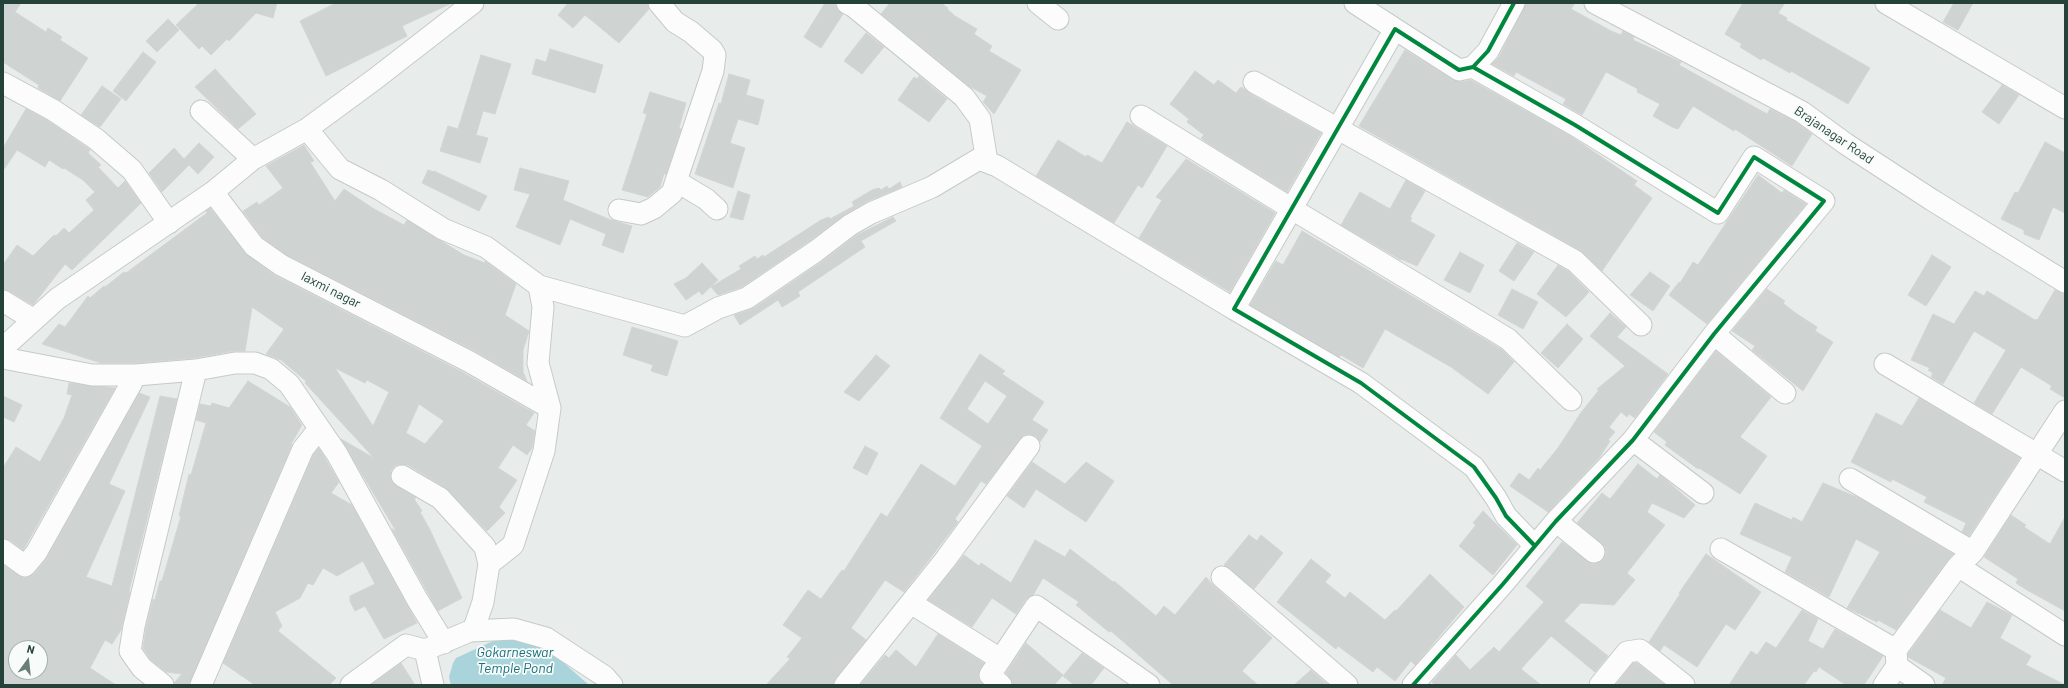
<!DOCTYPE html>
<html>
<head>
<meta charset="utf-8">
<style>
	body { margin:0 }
	#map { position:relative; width:2068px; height:688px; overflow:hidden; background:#e8edeb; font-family:Barlow,sans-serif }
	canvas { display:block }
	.frame { position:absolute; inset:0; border:4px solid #24423a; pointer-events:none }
	.north { position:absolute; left:8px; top:640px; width:40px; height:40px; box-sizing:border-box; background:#f7fbf9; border:1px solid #a3b1ad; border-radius:50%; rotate:15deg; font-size:11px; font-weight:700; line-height:16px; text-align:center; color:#24423a }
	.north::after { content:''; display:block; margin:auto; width:14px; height:18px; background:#697e78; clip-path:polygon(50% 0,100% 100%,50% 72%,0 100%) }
</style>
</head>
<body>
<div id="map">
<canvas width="2068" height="688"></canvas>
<div class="frame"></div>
<div class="north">N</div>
</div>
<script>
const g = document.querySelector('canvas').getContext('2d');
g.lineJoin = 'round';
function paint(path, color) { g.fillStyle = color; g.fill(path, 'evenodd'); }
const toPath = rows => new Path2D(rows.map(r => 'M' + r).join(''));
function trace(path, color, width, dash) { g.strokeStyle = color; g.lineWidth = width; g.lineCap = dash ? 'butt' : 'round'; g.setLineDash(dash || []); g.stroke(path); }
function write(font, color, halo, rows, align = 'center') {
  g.font = font + ' Barlow,sans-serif'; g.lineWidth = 3.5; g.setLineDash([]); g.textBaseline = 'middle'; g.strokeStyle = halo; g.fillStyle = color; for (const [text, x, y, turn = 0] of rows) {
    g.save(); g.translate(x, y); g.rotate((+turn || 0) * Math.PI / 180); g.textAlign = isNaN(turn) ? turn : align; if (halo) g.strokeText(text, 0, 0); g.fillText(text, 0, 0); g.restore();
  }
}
const water = toPath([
	[504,636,548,649,589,685,451,685,449,677,453,663,456,658]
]);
const building = toPath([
	[3,3,21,3,15,12,46,32,48,28,62,37,60,40,88,58,60,101,38,88,39,85,3,62,3,3],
	[199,3,277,3,273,18,256,13,229,41,227,39,211,55,202,46,199,49,176,25,199,3],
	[336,3,452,3,402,26,407,36,326,76,300,21,336,3],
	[568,3,647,3,649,9,619,43,585,15,573,28,558,15,568,3],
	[825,3,835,3,837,10,843,14,821,48,804,37,825,3],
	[890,3,941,3,948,8,947,9,955,16,977,29,974,34,992,46,989,51,1021,70,994,114,983,102,987,96,969,86,881,14,890,3],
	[1526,3,1575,3,1571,9,1611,31,1621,35,1623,31,1634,37,1633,40,1681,62,1679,65,1767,114,1770,109,1796,122,1812,134,1792,166,1735,129,1734,131,1693,106,1678,129,1672,127,1653,116,1660,104,1637,92,1638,89,1606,72,1582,115,1563,104,1566,99,1516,72,1514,76,1492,64,1499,57,1526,3],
	[1743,3,1785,3,1778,13,1787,18,1786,20,1870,68,1848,104,1791,71,1790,73,1763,58,1761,60,1740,47,1742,44,1725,34,1743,3],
	[1954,3,1973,3,1958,30,1943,22,1954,3],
	[168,19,179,30,157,52,146,41,168,19],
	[866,33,884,47,862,74,844,61,866,33],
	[550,49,603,65,595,93,532,74,536,59,546,62,550,49],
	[1405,50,1453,80,1461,82,1471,80,1569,135,1637,181,1634,185,1652,198,1602,271,1581,251,1359,126,1405,50],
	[143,52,156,62,126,101,113,91,143,52],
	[481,55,511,64,495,114,483,111,476,135,488,138,480,163,440,151,448,126,458,129,481,55],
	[215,69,256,114,238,129,195,87,215,69],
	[1195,71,1214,85,1218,80,1236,93,1241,87,1254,96,1321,133,1287,192,1206,142,1201,138,1204,135,1187,122,1189,119,1170,104,1195,71],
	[729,74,750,80,746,95,764,100,758,125,738,119,730,143,745,148,733,188,695,174,719,103,721,104,729,74],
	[919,76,947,99,929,122,898,100,914,77,917,79,919,76],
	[2002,85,2019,95,1999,124,1982,112,2002,85],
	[102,86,121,99,100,127,81,115,102,86],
	[650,92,686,103,679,128,681,129,666,174,664,174,660,187,648,197,622,190,647,114,643,113,650,92],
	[26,109,47,120,89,149,90,150,88,153,101,165,98,167,118,188,125,181,141,203,72,270,65,264,33,305,9,291,3,289,3,265,17,245,33,256,54,235,56,236,64,228,69,233,94,210,86,200,95,192,83,180,64,168,63,169,49,160,45,167,17,150,3,171,3,148,26,109],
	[1127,122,1167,146,1142,188,1138,185,1114,223,1036,176,1058,140,1086,157,1087,155,1102,163,1127,122],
	[2045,142,2065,153,2065,213,2053,207,2039,240,2024,234,2024,230,2001,219,2015,192,2018,193,2045,142],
	[199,143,214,157,198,174,189,165,162,192,149,173,174,148,184,159,199,143],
	[304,145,314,161,310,162,335,201,344,189,374,209,404,225,407,220,464,255,485,263,485,261,516,284,505,315,529,331,523,350,523,372,527,381,475,351,287,255,262,237,243,211,257,202,259,205,283,188,266,166,304,145],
	[1186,159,1275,213,1230,292,1139,238,1162,200,1156,197,1186,159],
	[520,168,569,181,563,200,611,220,632,226,623,253,602,245,606,234,570,219,560,245,516,227,530,194,514,190,520,168],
	[428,170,434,172,434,171,487,196,479,211,422,183,428,170],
	[1758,175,1782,193,1784,190,1806,204,1707,324,1669,295,1679,282,1680,283,1693,262,1698,265,1758,175],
	[1406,180,1425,191,1410,217,1412,218,1410,221,1435,235,1417,266,1401,259,1401,260,1341,225,1360,192,1390,209,1406,180],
	[900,182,902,187,866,202,844,215,809,241,742,287,718,295,711,287,741,269,739,266,755,256,757,259,763,255,764,257,821,220,829,217,830,219,854,206,852,202,872,190,879,188,881,190,887,186,889,189,900,182],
	[738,191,750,195,743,220,730,217,738,191],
	[210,208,245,253,274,275,464,373,534,413,526,425,535,431,532,448,527,455,513,445,498,468,517,480,499,507,505,513,487,531,446,488,408,465,396,465,391,470,390,476,392,482,416,498,414,499,422,511,420,512,429,528,462,598,438,611,392,529,396,531,341,439,374,458,305,383,306,381,281,360,266,354,284,329,252,307,245,351,233,351,194,358,136,363,101,363,42,344,59,324,65,327,88,296,90,298,104,286,105,287,124,272,126,273,207,213,206,211,210,208],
	[335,368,365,383,367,380,389,392,373,426,335,368],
	[419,404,444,421,425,444,406,433,419,404],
	[893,217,896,221,861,241,865,247,798,292,800,296,782,307,778,300,740,325,734,315,754,308,823,261,857,235,893,217],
	[1302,231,1501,349,1514,362,1488,394,1451,367,1385,329,1363,368,1341,355,1339,357,1250,305,1276,261,1283,265,1302,231],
	[1517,243,1534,252,1514,281,1499,271,1517,243],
	[1460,252,1484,265,1470,293,1444,280,1460,252],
	[1932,255,1951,267,1926,306,1908,295,1932,255],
	[702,263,718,280,702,295,699,291,686,300,674,284,686,278,702,263],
	[1558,265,1568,271,1589,292,1566,317,1537,294,1558,265],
	[1650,272,1670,286,1653,311,1630,295,1650,272],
	[1512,289,1538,302,1523,329,1498,315,1512,289],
	[1767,289,1785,301,1783,303,1794,312,1817,327,1815,331,1833,342,1803,391,1752,350,1755,346,1732,331,1767,289],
	[2055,290,2065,294,2065,398,2050,389,2052,386,2021,367,1992,414,1974,403,2006,350,1974,331,1943,384,1931,377,1933,373,1928,370,1930,368,1911,360,1933,314,1954,324,1975,291,1984,296,1987,291,2035,320,2038,319,2055,290],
	[1610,313,1626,327,1617,337,1668,374,1635,418,1629,414,1627,417,1621,412,1609,427,1615,432,1608,440,1610,441,1599,458,1548,512,1510,486,1519,473,1529,480,1538,468,1540,470,1558,448,1580,414,1599,390,1597,389,1625,366,1590,336,1610,313],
	[1567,324,1583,339,1558,368,1541,353,1567,324],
	[632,327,678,341,667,376,651,371,653,365,623,355,632,327],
	[1716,351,1771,397,1740,437,1767,456,1740,494,1699,468,1698,469,1665,445,1667,442,1654,432,1716,351],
	[980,354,1005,371,1002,374,1044,402,1032,420,1048,430,1040,442,1036,436,1030,434,1024,435,986,484,981,481,955,519,958,522,904,592,885,580,851,628,866,640,836,678,833,685,766,685,790,659,787,657,802,638,783,625,808,590,821,599,842,570,844,571,881,513,887,517,921,464,955,486,982,446,940,418,980,354],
	[985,381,1007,396,988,424,967,409,985,381],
	[876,355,890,366,859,401,844,392,876,355],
	[248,381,290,407,302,425,291,444,292,445,189,685,175,685,174,683,182,674,166,672,151,660,143,648,146,628,153,599,155,600,160,581,162,581,181,516,179,516,189,474,191,475,206,423,196,420,200,404,211,406,212,403,229,408,248,381],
	[69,383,115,388,23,550,10,540,3,538,3,468,16,447,40,462,64,418,72,395,67,394,69,383],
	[139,393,150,397,109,484,125,491,86,577,112,586,160,396,177,399,129,591,130,592,121,630,112,644,105,640,90,668,116,685,3,685,3,565,24,578,34,574,45,561,139,393],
	[16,648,40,648,40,672,16,672,16,648],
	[3,396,22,405,14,422,3,417,3,396],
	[1919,398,2020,458,1969,536,1962,532,1966,523,1924,502,1927,497,1892,479,1891,482,1851,462,1876,413,1902,426,1919,398],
	[865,446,878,453,867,475,853,468,865,446],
	[319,448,339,482,331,493,352,505,417,623,384,639,365,606,355,611,350,601,350,596,375,584,363,561,337,576,323,568,313,585,308,583,300,598,275,612,282,626,278,631,336,678,329,685,255,685,223,663,313,455,319,448],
	[1032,462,1065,484,1086,462,1114,481,1086,522,1036,489,1024,508,1007,496,1032,462],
	[1638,464,1657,479,1660,475,1695,505,1684,518,1652,503,1647,512,1665,525,1627,573,1635,580,1614,605,1581,603,1564,621,1608,656,1595,672,1551,636,1521,669,1541,685,1435,685,1432,682,1456,655,1470,670,1494,647,1499,652,1544,602,1526,586,1562,542,1592,564,1598,563,1603,560,1606,554,1605,547,1577,523,1602,493,1610,499,1638,464],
	[1823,483,1859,498,1953,554,1896,630,1878,620,1877,622,1847,608,1880,552,1856,539,1829,597,1785,572,1792,557,1740,534,1755,503,1792,520,1793,517,1802,522,1823,483],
	[1483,511,1517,545,1493,575,1459,546,1476,525,1473,523,1483,511],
	[2011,515,2026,525,2024,527,2050,544,2065,517,2065,611,2027,590,2016,583,2018,579,1984,557,2011,515],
	[1249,535,1257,541,1261,535,1283,553,1254,589,1224,565,1249,535],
	[1035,540,1065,557,1070,549,1113,582,1114,581,1156,616,1164,606,1175,615,1206,577,1214,586,1272,638,1242,671,1258,685,1173,685,1111,631,1109,632,1076,605,1079,602,1043,578,1033,595,1026,599,1016,614,992,598,972,627,928,600,964,555,979,566,981,563,1011,583,1035,540],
	[1706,554,1761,592,1735,630,1726,624,1697,667,1664,645,1660,651,1649,642,1680,594,1679,593,1706,554],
	[1311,559,1331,575,1325,582,1345,598,1350,592,1385,620,1395,610,1396,611,1430,574,1464,607,1415,665,1411,661,1395,681,1377,667,1373,672,1338,646,1336,649,1277,602,1311,559],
	[1987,602,2012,615,2000,638,2031,656,2026,665,2065,685,1942,685,1946,678,1908,657,1908,654,1940,610,1971,628,1987,602],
	[1802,610,1818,619,1808,641,1823,649,1835,629,1883,656,1864,685,1846,685,1819,667,1816,672,1814,671,1804,685,1729,685,1751,651,1757,655,1766,642,1776,648,1802,610],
	[938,634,984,663,978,674,979,680,983,685,860,685,885,655,889,658,896,650,916,667,938,634],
	[1026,643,1063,675,1054,685,1013,685,1012,681,1006,673,1026,643],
	[1082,653,1104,668,1091,685,1074,685,1063,676,1082,653],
	[401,663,415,685,371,685,401,663],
	[1633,663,1637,663,1665,685,1616,685,1633,663],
	[1311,670,1328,685,1294,685,1311,670]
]);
const minor = toPath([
	[847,3,853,6,964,97,980,119,987,162],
	[1038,3,1058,19],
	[1355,3,1395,29],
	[1514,3,1488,51,1473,67,1459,70,1395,29,1234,309,1361,383,1474,467,1496,498,1506,516,1535,546],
	[1595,3,1802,112,1846,144,1932,200,2065,282],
	[1886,3,2065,108],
	[1254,82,1575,261,1641,325],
	[3,83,53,110,96,139,132,170,169,223],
	[201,111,253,159],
	[1141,116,1292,209,1508,339,1571,400],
	[307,129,340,169,381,190,443,229,486,247,539,286,543,307,538,363,550,408],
	[676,181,706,199,717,209],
	[213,192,254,246,281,265,470,362,550,408,544,451,513,545,489,564],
	[619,210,641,214,654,208,672,193,713,71,715,55,712,50,691,32,675,22,659,3],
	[539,286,685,326,718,308,747,298,816,251,850,225,871,213,932,187,979,159,997,166,1234,309],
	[3,301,34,320],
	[1714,334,1785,393],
	[3,348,57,299,213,192,253,159,307,129,375,79,473,3],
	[3,358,92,375,136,375,196,370,235,363,255,363,271,369,289,384,337,454,417,599,444,643],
	[1885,364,2065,471],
	[1633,440,1703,493],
	[402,476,440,498,485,547,489,564,483,602,473,631],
	[1850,479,1973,552],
	[1556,521,1594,552],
	[1721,549,1896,650],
	[3,550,25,566,36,553,136,375],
	[1958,566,2065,635],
	[1222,577,1347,685],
	[911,603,1000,659],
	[425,650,433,685],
	[1897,666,1924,685],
	[163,685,142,668,130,651,134,626,196,370],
	[201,685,303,449,314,435,322,432],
	[351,685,406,645,425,650,470,631,514,629,546,638,604,676,612,685],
	[845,685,945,560,1029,446],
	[1001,685,990,675,1036,606,1149,685],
	[1413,685,1503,584,1556,521,1633,440,1714,334,1824,201,1754,157,1718,213,1575,125,1473,67],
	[1600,685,1627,652,1640,650,1684,685],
	[1884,685,1897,666,1896,650,1958,566,1973,552,2065,411]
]);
const cycleway = toPath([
	[1514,3,1488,51,1473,67,1459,70,1395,29,1234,309,1361,383,1474,467,1496,498,1506,516,1535,546],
	[1413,685,1503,584,1556,521,1633,440,1714,334,1824,201,1754,157,1718,213,1575,125,1473,67]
]);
const streetNames = [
	["Brajanagar Road",1834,135,34],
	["laxmi nagar",331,290,27]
];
const waterNames = [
	["Gokarneswar",515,652],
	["Temple Pond",515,668]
];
paint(water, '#a9d4db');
paint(building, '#cfd4d2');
trace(building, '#d1d6d4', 1);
trace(minor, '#c5cac8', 23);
trace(minor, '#fcfcfc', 21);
trace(cycleway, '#00873e', 4);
write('13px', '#24423a', '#f7fbf9', streetNames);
write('italic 14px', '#1c6f80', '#f7fbf9', waterNames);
</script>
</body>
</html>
